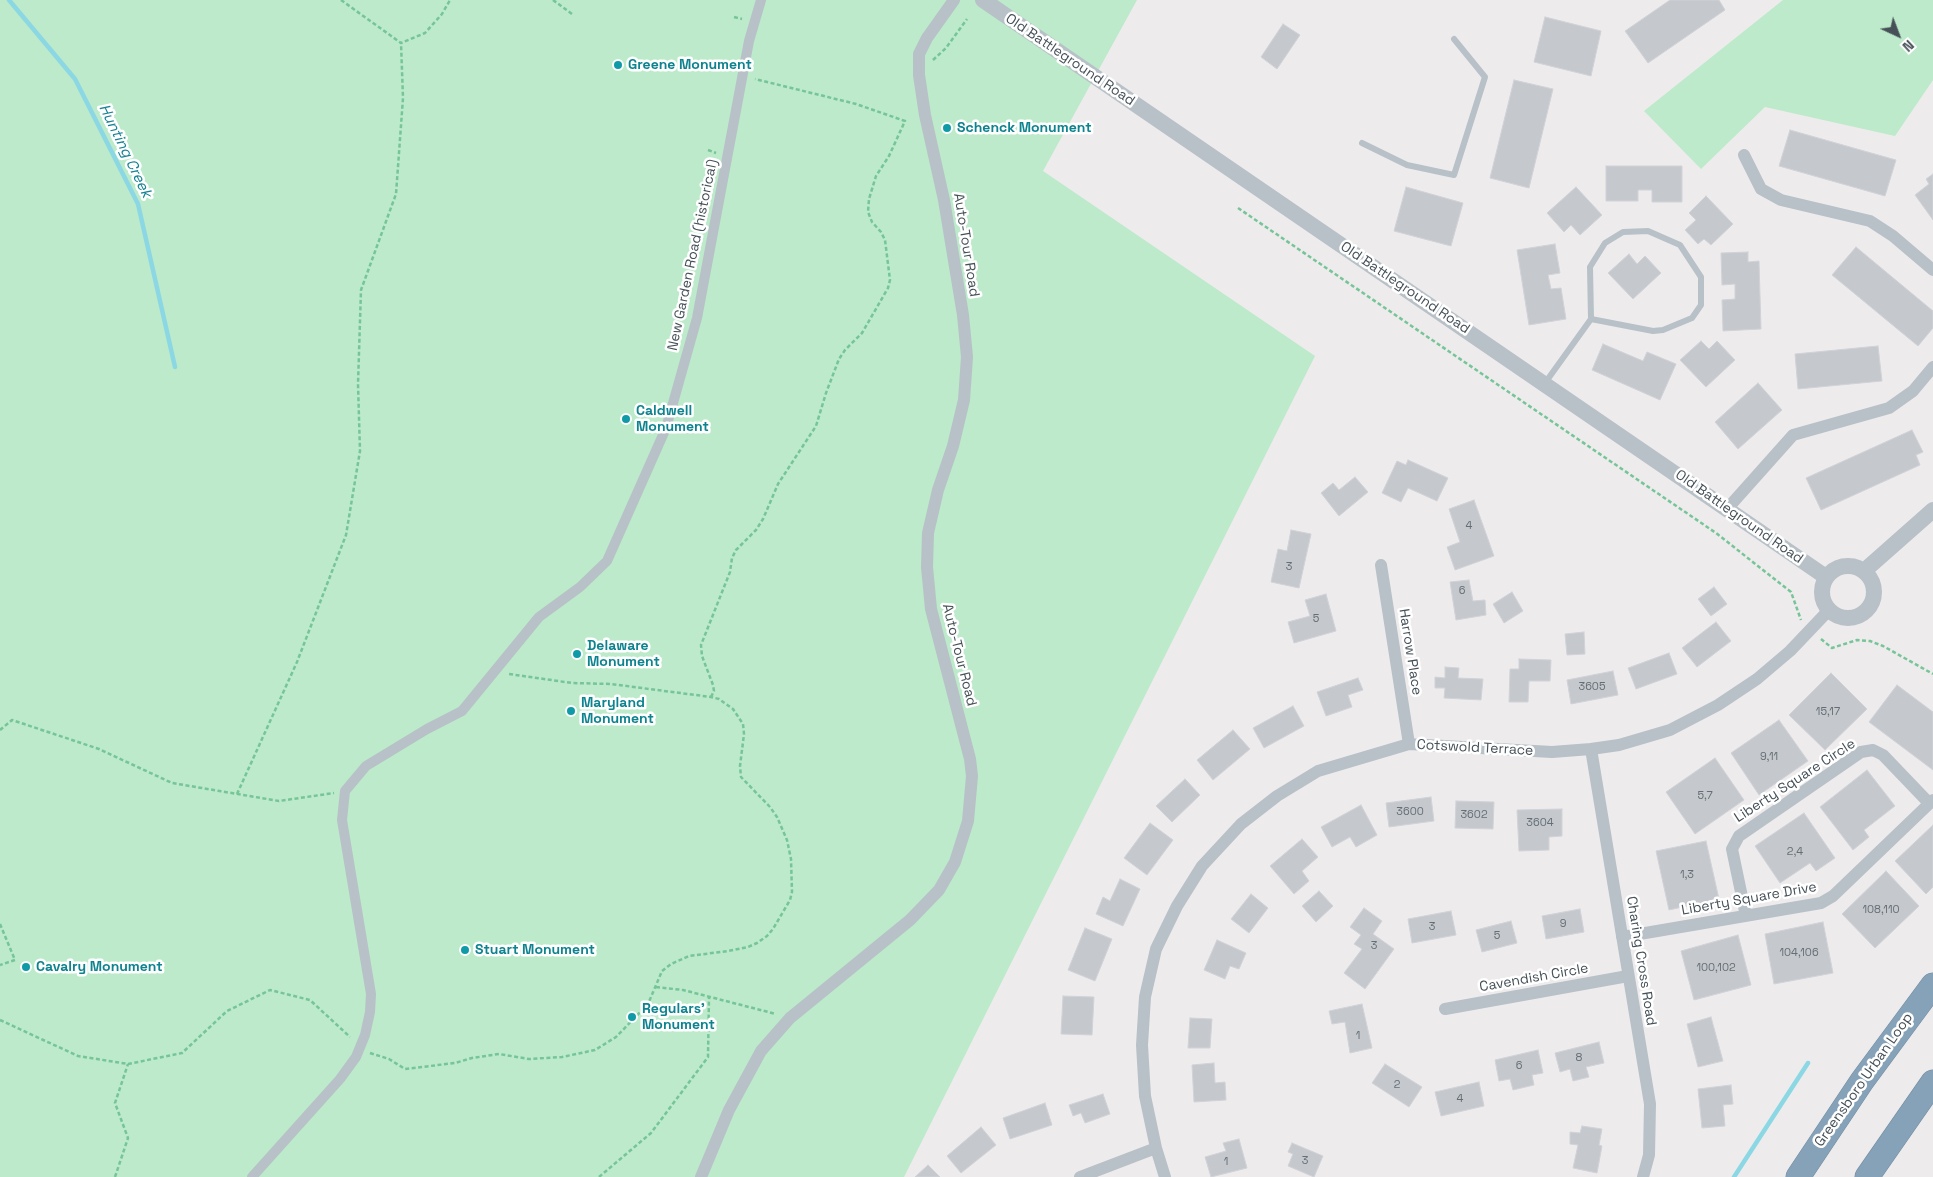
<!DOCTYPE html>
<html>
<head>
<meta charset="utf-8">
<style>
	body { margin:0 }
	#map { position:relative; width:1933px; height:1177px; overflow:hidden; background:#eeebec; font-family:"Space Grotesk",sans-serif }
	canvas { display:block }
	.north { position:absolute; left:1873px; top:10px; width:50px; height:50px; -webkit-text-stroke:4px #fff; paint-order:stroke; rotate:137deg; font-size:14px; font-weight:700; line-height:20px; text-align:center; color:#455057 }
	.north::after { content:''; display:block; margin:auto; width:18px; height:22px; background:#455057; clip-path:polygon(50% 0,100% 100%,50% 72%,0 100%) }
</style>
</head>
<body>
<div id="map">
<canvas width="1933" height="1177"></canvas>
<div class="north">N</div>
</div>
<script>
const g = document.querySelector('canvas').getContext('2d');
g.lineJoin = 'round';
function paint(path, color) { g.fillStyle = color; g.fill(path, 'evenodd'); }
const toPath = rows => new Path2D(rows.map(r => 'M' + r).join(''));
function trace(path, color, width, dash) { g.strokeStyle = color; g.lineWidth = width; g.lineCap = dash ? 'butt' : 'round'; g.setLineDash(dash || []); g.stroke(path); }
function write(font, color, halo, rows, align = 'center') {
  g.font = font + ' "Space Grotesk",sans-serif'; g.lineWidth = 5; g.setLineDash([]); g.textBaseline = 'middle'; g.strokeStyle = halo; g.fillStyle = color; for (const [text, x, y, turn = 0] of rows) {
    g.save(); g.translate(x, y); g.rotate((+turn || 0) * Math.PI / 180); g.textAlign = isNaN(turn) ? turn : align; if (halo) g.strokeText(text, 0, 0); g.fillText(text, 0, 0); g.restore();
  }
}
const green = toPath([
	[0,0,1137,0,1043,171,1315,356,904,1177,0,1177],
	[1783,0,1933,0,1933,80,1895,136,1765,107,1701,169,1644,111]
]);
const stream = toPath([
	[9,0,75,79,138,204,175,367],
	[1734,1177,1808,1063]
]);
const building = toPath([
	[1670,0,1719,0,1725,10,1648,63,1625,31,1670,0],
	[1545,17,1601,31,1591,76,1534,62,1545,17],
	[1283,24,1300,35,1277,69,1261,57,1283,24],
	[1514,80,1553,89,1529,188,1490,178,1514,80],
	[1790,130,1896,160,1885,196,1779,166,1790,130],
	[1606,166,1682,166,1682,202,1652,202,1652,190,1638,190,1638,201,1606,201,1606,166],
	[1933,174,1933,220,1915,195,1929,184,1926,179,1933,174],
	[1406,187,1463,203,1451,246,1394,231,1406,187],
	[1576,187,1602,215,1580,235,1571,225,1564,232,1547,213,1576,187],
	[1706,196,1733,224,1711,245,1704,239,1698,244,1685,230,1696,220,1689,213,1706,196],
	[1555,244,1560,273,1548,275,1551,289,1561,288,1566,319,1529,325,1517,250,1555,244],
	[1856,247,1933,311,1933,328,1918,346,1832,275,1856,247],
	[1748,252,1748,262,1759,261,1761,329,1723,331,1722,300,1735,299,1735,284,1722,285,1721,253,1748,252],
	[1629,254,1637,264,1645,256,1661,273,1633,299,1608,273,1629,254],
	[1701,341,1709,349,1717,341,1735,360,1706,387,1680,360,1701,341],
	[1603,344,1643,361,1647,352,1676,364,1660,400,1592,370,1603,344],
	[1878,346,1882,381,1798,389,1795,354,1878,346],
	[1758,383,1782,410,1738,449,1715,422,1758,383],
	[1912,430,1923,452,1916,455,1920,465,1821,510,1806,478,1912,430],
	[1408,460,1448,478,1437,501,1408,488,1401,502,1382,493,1397,461,1406,465,1408,460],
	[1355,477,1368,492,1339,516,1321,493,1333,483,1339,490,1355,477],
	[1474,500,1494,556,1455,570,1447,547,1460,542,1449,509,1474,500],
	[1291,530,1311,534,1299,588,1271,582,1278,549,1287,551,1291,530],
	[1469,580,1473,601,1485,600,1486,615,1456,620,1450,582,1469,580],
	[1714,587,1727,604,1711,616,1698,599,1714,587],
	[1512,592,1523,611,1504,623,1493,604,1512,592],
	[1326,594,1336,631,1294,643,1288,622,1310,616,1305,600,1326,594],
	[1716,622,1731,641,1697,667,1682,648,1716,622],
	[1584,632,1585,654,1567,655,1565,634,1584,632],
	[1669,653,1677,674,1636,689,1628,668,1669,653],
	[1519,659,1551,660,1550,681,1529,681,1528,702,1509,702,1510,669,1519,669,1519,659],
	[1445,667,1459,668,1458,678,1483,679,1481,700,1444,698,1445,688,1435,688,1435,677,1445,678,1445,667],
	[1613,671,1618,695,1571,704,1567,680,1613,671],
	[1831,673,1867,709,1825,750,1789,715,1831,673],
	[1358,678,1363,690,1348,695,1352,707,1326,716,1317,692,1358,678],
	[1897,685,1933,712,1933,770,1869,722,1897,685],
	[1293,706,1304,726,1264,748,1253,728,1293,706],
	[1779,720,1808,761,1759,795,1731,753,1779,720],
	[1233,730,1250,749,1213,780,1197,760,1233,730],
	[1715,758,1744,800,1695,834,1666,792,1715,758],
	[1867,770,1895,806,1864,830,1869,837,1853,850,1820,807,1867,770],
	[1185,779,1200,795,1172,822,1156,806,1185,779],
	[1431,797,1434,821,1389,827,1386,803,1431,797],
	[1456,801,1494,802,1493,829,1455,828,1456,801],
	[1361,805,1377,835,1356,847,1350,837,1332,847,1321,827,1361,805],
	[1562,809,1562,836,1549,837,1549,850,1519,851,1517,810,1562,809],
	[1804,813,1835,858,1816,871,1810,863,1780,883,1755,846,1804,813],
	[1150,823,1173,840,1147,875,1124,858,1150,823],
	[1933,825,1933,887,1926,894,1895,861,1933,825],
	[1302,839,1318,857,1302,871,1309,881,1294,894,1270,866,1302,839],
	[1706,841,1719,899,1669,910,1656,851,1706,841],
	[1886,871,1919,906,1875,948,1842,914,1886,871],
	[1120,879,1140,889,1123,926,1096,914,1103,897,1110,901,1120,879],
	[1319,891,1333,906,1316,922,1302,906,1319,891],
	[1251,894,1268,908,1249,933,1231,919,1251,894],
	[1364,908,1382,921,1373,934,1394,949,1365,989,1344,973,1362,949,1354,944,1361,935,1350,927,1364,908],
	[1580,909,1584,932,1546,939,1542,916,1580,909],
	[1451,911,1456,935,1412,943,1408,919,1451,911],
	[1511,921,1517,943,1482,952,1476,930,1511,921],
	[1823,922,1833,973,1774,984,1765,934,1823,922],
	[1085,928,1112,939,1095,981,1068,970,1085,928],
	[1738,935,1751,985,1694,1000,1681,951,1738,935],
	[1217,940,1246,953,1239,969,1230,966,1225,979,1204,970,1217,940],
	[1063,996,1094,997,1092,1035,1061,1034,1063,996],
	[1362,1004,1372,1048,1350,1053,1345,1022,1332,1024,1329,1011,1362,1004],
	[1711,1017,1723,1061,1698,1067,1687,1024,1711,1017],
	[1190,1018,1212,1019,1210,1048,1188,1048,1190,1018],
	[1599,1042,1604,1063,1586,1067,1589,1077,1573,1081,1570,1069,1560,1072,1555,1053,1599,1042],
	[1538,1050,1543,1073,1532,1075,1534,1085,1513,1090,1510,1079,1499,1081,1495,1060,1538,1050],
	[1214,1063,1215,1083,1225,1082,1226,1100,1194,1102,1192,1065,1214,1063],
	[1385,1064,1422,1087,1409,1107,1372,1083,1385,1064],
	[1479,1082,1484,1106,1441,1116,1435,1092,1479,1082],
	[1731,1085,1733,1104,1723,1105,1725,1126,1702,1128,1698,1089,1731,1085],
	[1103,1094,1110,1114,1085,1123,1081,1113,1073,1116,1069,1105,1103,1094],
	[1045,1103,1052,1125,1010,1139,1003,1118,1045,1103],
	[1582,1126,1602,1129,1599,1145,1602,1146,1597,1173,1573,1168,1578,1145,1570,1144,1570,1132,1580,1133,1582,1126],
	[981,1127,996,1145,961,1173,947,1156,981,1127],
	[1239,1139,1247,1168,1211,1177,1205,1157,1226,1151,1223,1143,1239,1139],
	[1292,1143,1323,1156,1314,1177,1288,1166,1293,1154,1288,1152,1292,1143],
	[928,1165,940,1177,915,1177,928,1165]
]);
const path = toPath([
	[341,0,401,43,425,33,442,14,450,0],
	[553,0,572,14],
	[734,17,742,19],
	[933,60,946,48,967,19],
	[708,150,716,153],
	[1238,208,1716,533,1791,592,1801,620],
	[1821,639,1832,648,1857,640,1870,641,1883,646,1933,674],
	[711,697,714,691,713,685,702,656,701,645,730,572,732,558,736,550,756,530,763,519,778,484,816,426,826,393,839,359,845,350,862,333,888,288,890,280,885,240,881,232,872,222,868,212,869,199,876,176,889,156,905,121,856,104,755,79],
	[0,730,12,720,99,749,172,783,279,801,334,793],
	[237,794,297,662,346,535,360,451,358,384,361,290,396,194,403,98,401,43],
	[0,924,15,960,0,965],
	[656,987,683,990,776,1014],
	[0,1020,78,1056,128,1064,182,1053,227,1011,270,990,310,1000,350,1037],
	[370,1053,389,1059,405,1069,455,1063,472,1058,499,1054,529,1059,546,1058,562,1057,595,1050,616,1037,648,1004,662,971,671,964,689,956,728,951,748,947,757,943,767,936,773,929,790,900,792,892,791,859,787,840,777,817,770,807,741,777,740,766,744,734,743,724,733,709,719,699,711,697,611,684,572,683,509,674],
	[115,1177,128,1138,115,1103,128,1064],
	[599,1177,651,1133,708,1057,709,997]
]);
const service = toPath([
	[1362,143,1407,165,1454,175,1485,77,1454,39],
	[1545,383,1591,319,1653,331,1663,330,1692,318,1701,305,1701,277,1680,245,1648,231,1623,232,1605,243,1590,267,1591,319]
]);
const pedestrian = toPath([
	[252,1177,340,1079,356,1057,365,1035,370,1012,371,994,342,820,345,791,366,766,427,729,462,711,539,617,580,587,607,561,666,428,697,318,749,41,761,0]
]);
const minor = toPath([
	[1744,155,1761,189,1781,200,1870,221,1893,236,1933,270],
	[1727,509,1793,435,1889,408,1913,391,1933,367],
	[1381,565,1409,744],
	[1591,749,1650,1104,1649,1155,1643,1177],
	[1746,916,1732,849,1739,836,1861,752,1873,750,1883,755,1929,803],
	[1622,937,1821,903,1833,896,1933,800],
	[1445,1009,1628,976],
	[701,1177,729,1110,761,1051,790,1018,910,920,939,890,955,862,968,821,972,776,970,759,931,609,927,567,928,533,938,490,953,446,964,400,967,357,963,315,944,200,925,115,919,75,919,54,927,38,954,0],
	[1080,1177,1156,1148],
	[1165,1177,1156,1148,1145,1096,1142,1045,1145,997,1156,949,1177,906,1202,866,1241,824,1277,796,1318,771,1409,744,1552,752,1591,749,1619,745,1670,730,1718,705,1757,679,1790,651,1829,610]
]);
const tertiary = toPath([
	[983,0,1826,577],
	'1822 592a26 26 0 1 1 52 0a26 26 0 1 1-52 0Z',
	[1864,571,1933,510]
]);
const motorway = toPath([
	[1798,1177,1862,1081,1933,985],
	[1867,1177,1933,1082]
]);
const markers = [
	[618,65,5,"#0f9aa8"],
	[947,128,5,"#0f9aa8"],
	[626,419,5,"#0f9aa8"],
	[577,654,5,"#0f9aa8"],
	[571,711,5,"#0f9aa8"],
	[465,950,5,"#0f9aa8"],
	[26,967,5,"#0f9aa8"],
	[632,1017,5,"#0f9aa8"]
];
const numberNames = [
	["4",1469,526],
	["3",1289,567],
	["6",1462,591],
	["5",1316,619],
	["3605",1592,687],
	["15,17",1828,712],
	["9,11",1769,757],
	["5,7",1705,796],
	["3600",1410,812],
	["3602",1474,815],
	["3604",1540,823],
	["2,4",1795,852],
	["1,3",1687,875],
	["108,110",1881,910],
	["9",1563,924],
	["3",1432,927],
	["5",1497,936],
	["3",1374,946],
	["104,106",1799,953],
	["100,102",1716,968],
	["1",1358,1036],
	["8",1579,1058],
	["6",1519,1066],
	["2",1397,1085],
	["4",1460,1099],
	["3",1305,1161],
	["1",1226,1162]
];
const streetNames = [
	["Old Battleground Road",1070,60,34],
	["Auto-Tour Road",966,245,81],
	["New Garden Road (historical)",693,255,-78],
	["Old Battleground Road",1405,288,34],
	["Old Battleground Road",1739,517,35],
	["Harrow Place",1410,652,81],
	["Auto-Tour Road",959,655,76],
	["Cotswold Terrace",1475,748,3],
	["Liberty Square Circle",1795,781,-33],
	["Liberty Square Drive",1749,899,-10],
	["Charing Cross Road",1641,961,81],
	["Cavendish Circle",1534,978,-10],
	["Greensboro Urban Loop",1864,1080,-55]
];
const cultureNames = [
	["Greene Monument",628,65],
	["Schenck Monument",957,128],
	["Caldwell",636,411],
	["Monument",636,427],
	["Delaware",587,646],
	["Monument",587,662],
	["Maryland",581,703],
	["Monument",581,719],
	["Stuart Monument",475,950],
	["Cavalry Monument",36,967],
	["Regulars'",642,1009],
	["Monument",642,1025]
];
const waterNames = [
	["Hunting Creek",125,151,64]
];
paint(green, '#bceaca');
trace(stream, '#8bd8e4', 4.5);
paint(building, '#c5c9ce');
trace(building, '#d0d2d7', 1);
trace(motorway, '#718da3', 25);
trace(path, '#76c598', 2.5, [4, 2.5]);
trace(service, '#b7c1c7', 6);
trace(pedestrian, '#b7c1c7', 10);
trace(minor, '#b7c1c7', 12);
trace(tertiary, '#b7c1c7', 16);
trace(motorway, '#86a2b8', 24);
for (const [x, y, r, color] of markers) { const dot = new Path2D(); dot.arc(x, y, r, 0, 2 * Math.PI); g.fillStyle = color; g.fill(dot); trace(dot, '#fff', 2); }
write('11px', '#656e75', null, numberNames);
write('14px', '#455057', '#fff', streetNames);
write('bold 14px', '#0d838f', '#fff', cultureNames, 'left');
write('italic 15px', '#168293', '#fff', waterNames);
</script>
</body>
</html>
